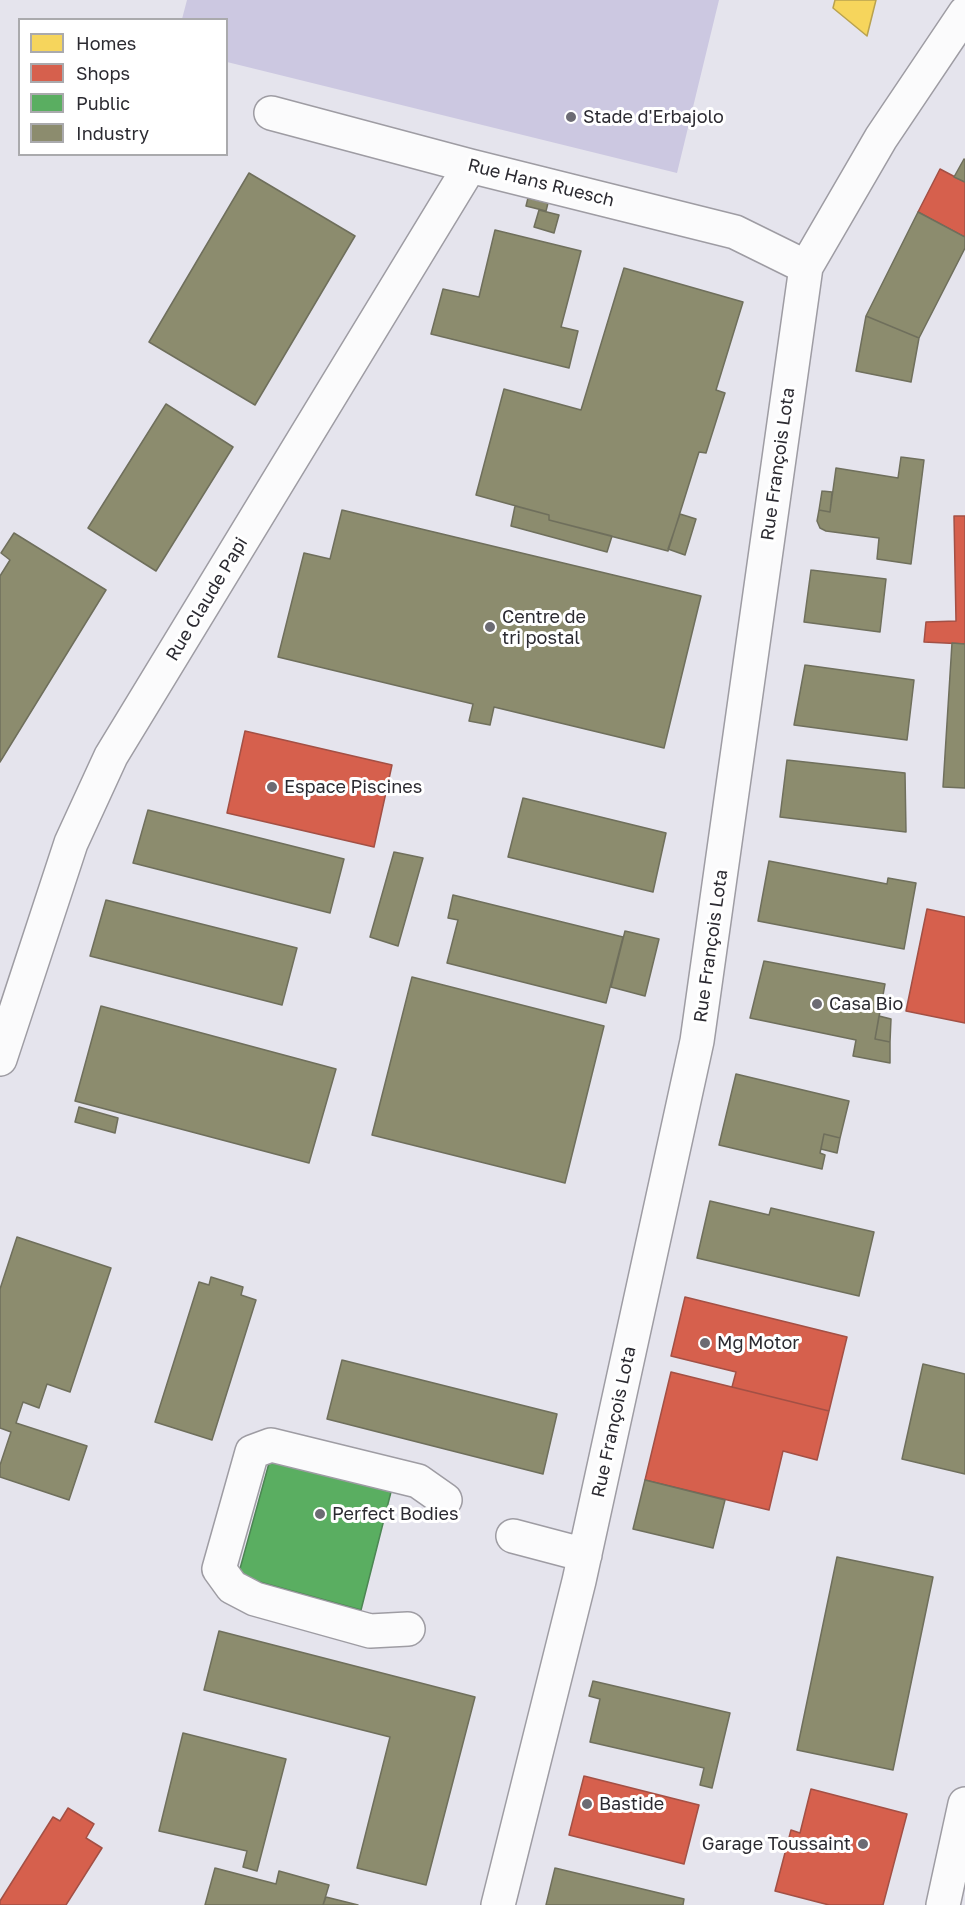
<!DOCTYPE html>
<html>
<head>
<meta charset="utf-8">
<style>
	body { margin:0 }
	#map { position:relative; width:965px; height:1905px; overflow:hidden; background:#e5e4ed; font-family:"Golos Text",sans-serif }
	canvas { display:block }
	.legend { position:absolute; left:18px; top:18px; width:210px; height:138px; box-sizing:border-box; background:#fff; border:2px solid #aaaaad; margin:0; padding:8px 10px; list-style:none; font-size:18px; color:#2b2a31 }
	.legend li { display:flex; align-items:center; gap:12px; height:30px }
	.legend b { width:30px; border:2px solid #aaaaad }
</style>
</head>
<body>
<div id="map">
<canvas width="965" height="1905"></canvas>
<ul class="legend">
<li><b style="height:16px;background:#f6d55c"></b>Homes</li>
<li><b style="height:16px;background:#d6604d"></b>Shops</li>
<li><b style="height:16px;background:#5aae61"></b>Public</li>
<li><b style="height:16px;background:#8c8c6e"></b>Industry</li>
</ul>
</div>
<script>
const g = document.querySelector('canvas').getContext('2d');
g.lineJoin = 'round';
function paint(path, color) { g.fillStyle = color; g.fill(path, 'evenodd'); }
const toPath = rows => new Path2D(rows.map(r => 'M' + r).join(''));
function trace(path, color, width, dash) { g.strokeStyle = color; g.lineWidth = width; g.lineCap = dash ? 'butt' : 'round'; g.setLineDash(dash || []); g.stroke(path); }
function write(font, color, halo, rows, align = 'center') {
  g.font = font + ' "Golos Text",sans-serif'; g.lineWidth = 6; g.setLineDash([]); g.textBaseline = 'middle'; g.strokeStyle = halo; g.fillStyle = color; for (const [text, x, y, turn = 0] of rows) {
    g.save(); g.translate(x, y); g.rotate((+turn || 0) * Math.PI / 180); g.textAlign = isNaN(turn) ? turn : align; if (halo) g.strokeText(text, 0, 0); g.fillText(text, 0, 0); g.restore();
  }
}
const green = toPath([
	[187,0,719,0,677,173,227,62,226,20,182,19]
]);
const homes = toPath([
	[835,0,876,0,867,36,833,8,835,0]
]);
const shops = toPath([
	[940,169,965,182,965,237,918,212,940,169],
	[954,516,965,516,965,644,924,642,926,622,956,621,954,516],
	[245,731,392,765,374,847,227,813,245,731],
	[927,909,965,917,965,1023,906,1011,927,909],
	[685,1297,847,1337,829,1411,732,1387,736,1372,671,1356,685,1297],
	[671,1372,829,1411,817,1460,783,1451,769,1510,645,1480,671,1372],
	[584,1776,699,1805,684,1864,569,1835,584,1776],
	[811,1789,907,1814,883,1905,829,1905,775,1891,791,1830,800,1833,811,1789],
	[68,1808,94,1824,86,1838,102,1848,66,1905,0,1905,0,1901,53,1817,60,1821,68,1808]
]);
const public = toPath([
	[271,1456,392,1488,361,1610,238,1576,271,1456]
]);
const industry = toPath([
	[964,159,965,160,965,182,954,177,964,159],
	[249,173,355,236,255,405,149,342,249,173],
	[528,198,548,203,546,211,526,206,528,198],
	[539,210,559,215,554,233,534,227,539,210],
	[918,212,965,237,965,248,919,338,866,316,918,212],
	[495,230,581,251,561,327,578,331,569,368,431,334,443,289,479,297,495,230],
	[624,268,743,302,716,390,725,393,706,453,699,452,668,551,549,520,549,515,476,495,504,389,581,410,624,268],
	[866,316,919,338,911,382,856,371,866,316],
	[166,404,233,447,156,571,88,528,166,404],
	[901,457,924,460,911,564,877,559,879,538,826,531,820,528,817,521,819,510,830,512,836,468,898,478,901,457],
	[822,491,832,492,830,512,819,510,822,491],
	[515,506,549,515,549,520,612,536,607,552,511,526,515,506],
	[342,510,701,596,664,748,494,707,490,725,469,721,473,704,278,657,304,553,330,559,342,510],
	[680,514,696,519,685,555,668,549,680,514],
	[14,533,106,590,0,762,0,576,10,560,1,553,14,533],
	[811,570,886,579,880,632,804,622,811,570],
	[952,643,965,644,965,788,943,787,952,643],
	[805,665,914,680,907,740,794,725,805,665],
	[787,760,905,773,906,832,780,817,787,760],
	[523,798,666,833,653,892,508,857,523,798],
	[148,810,344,859,330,913,133,863,148,810],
	[394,852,423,858,398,946,370,937,394,852],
	[769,861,887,884,888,878,916,883,904,949,758,921,769,861],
	[453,895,623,937,606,1003,447,963,458,920,448,918,453,895],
	[106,900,297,948,282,1005,90,956,106,900],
	[625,931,659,939,645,996,611,987,625,931],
	[764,961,885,984,875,1039,890,1042,890,1063,853,1056,856,1040,750,1018,764,961],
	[412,977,604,1026,565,1183,372,1135,412,977],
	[101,1006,336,1069,309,1163,75,1101,101,1006],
	[879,1016,891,1019,890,1042,875,1039,879,1016],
	[736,1074,849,1101,840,1138,824,1134,820,1153,825,1155,822,1169,719,1145,736,1074],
	[79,1107,118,1118,115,1133,75,1122,79,1107],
	[824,1134,840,1138,837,1153,821,1149,824,1134],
	[710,1201,769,1215,771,1208,874,1232,859,1296,697,1258,710,1201],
	[17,1237,111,1268,70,1392,47,1384,39,1408,23,1402,16,1423,87,1446,69,1500,0,1477,0,1465,11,1432,0,1428,0,1289,17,1237],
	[211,1277,243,1287,241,1295,256,1300,212,1440,155,1422,199,1282,209,1285,211,1277],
	[342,1360,557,1414,543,1474,327,1419,342,1360],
	[923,1364,965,1374,965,1474,902,1459,923,1364],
	[645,1480,725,1500,713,1548,633,1529,645,1480],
	[837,1557,933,1577,893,1770,797,1750,837,1557],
	[219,1631,475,1697,426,1885,357,1868,390,1737,204,1690,219,1631],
	[593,1681,730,1713,712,1788,700,1785,704,1768,590,1742,600,1699,589,1696,593,1681],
	[183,1733,286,1759,257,1871,243,1867,247,1851,159,1831,183,1733],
	[215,1868,276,1884,279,1871,329,1885,323,1905,205,1905,215,1868],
	[555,1868,684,1899,683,1905,546,1905,555,1868],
	[326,1897,358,1905,323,1905,326,1897]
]);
const minor = toPath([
	[271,113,470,166,735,232,806,267],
	[0,1059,71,843,111,756,470,166],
	[513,1536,585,1555],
	[408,1629,370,1631,255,1599,232,1587,219,1569,252,1452,271,1445,418,1481,445,1500],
	[498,1905,579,1581,697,1041,806,267,881,138,965,13],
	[943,1905,965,1804]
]);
const markers = [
	[571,117,6,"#6c6b73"],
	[490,627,6,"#6c6b73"],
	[272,787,6,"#6c6b73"],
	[817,1004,6,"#6c6b73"],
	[705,1343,6,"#6c6b73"],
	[320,1514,6,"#6c6b73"],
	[587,1804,6,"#6c6b73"],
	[863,1844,6,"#6c6b73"]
];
const poiNames = [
	["Stade d'Erbajolo",583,117],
	["Centre de",502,617],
	["tri postal",502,638],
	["Espace Piscines",284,787],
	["Casa Bio",829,1004],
	["Mg Motor",717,1343],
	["Perfect Bodies",332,1514],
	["Bastide",599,1804],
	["Garage Toussaint",851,1844,"right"]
];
const streetNames = [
	["Rue Hans Ruesch",541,183,14],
	["Rue François Lota",778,464,-82],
	["Rue Claude Papi",207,599,-59],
	["Rue François Lota",711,946,-82],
	["Rue François Lota",614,1422,-78]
];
paint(green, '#ccc8e1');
paint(homes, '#f6d55c');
trace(homes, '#b9a24f', 1.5);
paint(shops, '#d6604d');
trace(shops, '#a35045', 1.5);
paint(public, '#5aae61');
trace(public, '#4c8653', 1.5);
paint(industry, '#8c8c6e');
trace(industry, '#6f6f5c', 1.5);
trace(minor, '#9e9ca3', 36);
trace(minor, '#fbfbfc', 33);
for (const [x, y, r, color] of markers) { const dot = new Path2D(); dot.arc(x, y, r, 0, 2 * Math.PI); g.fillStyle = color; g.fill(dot); trace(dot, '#fff', 2); }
write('18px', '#2b2a31', '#fff', poiNames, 'left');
write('18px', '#2b2a31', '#fff', streetNames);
</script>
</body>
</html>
